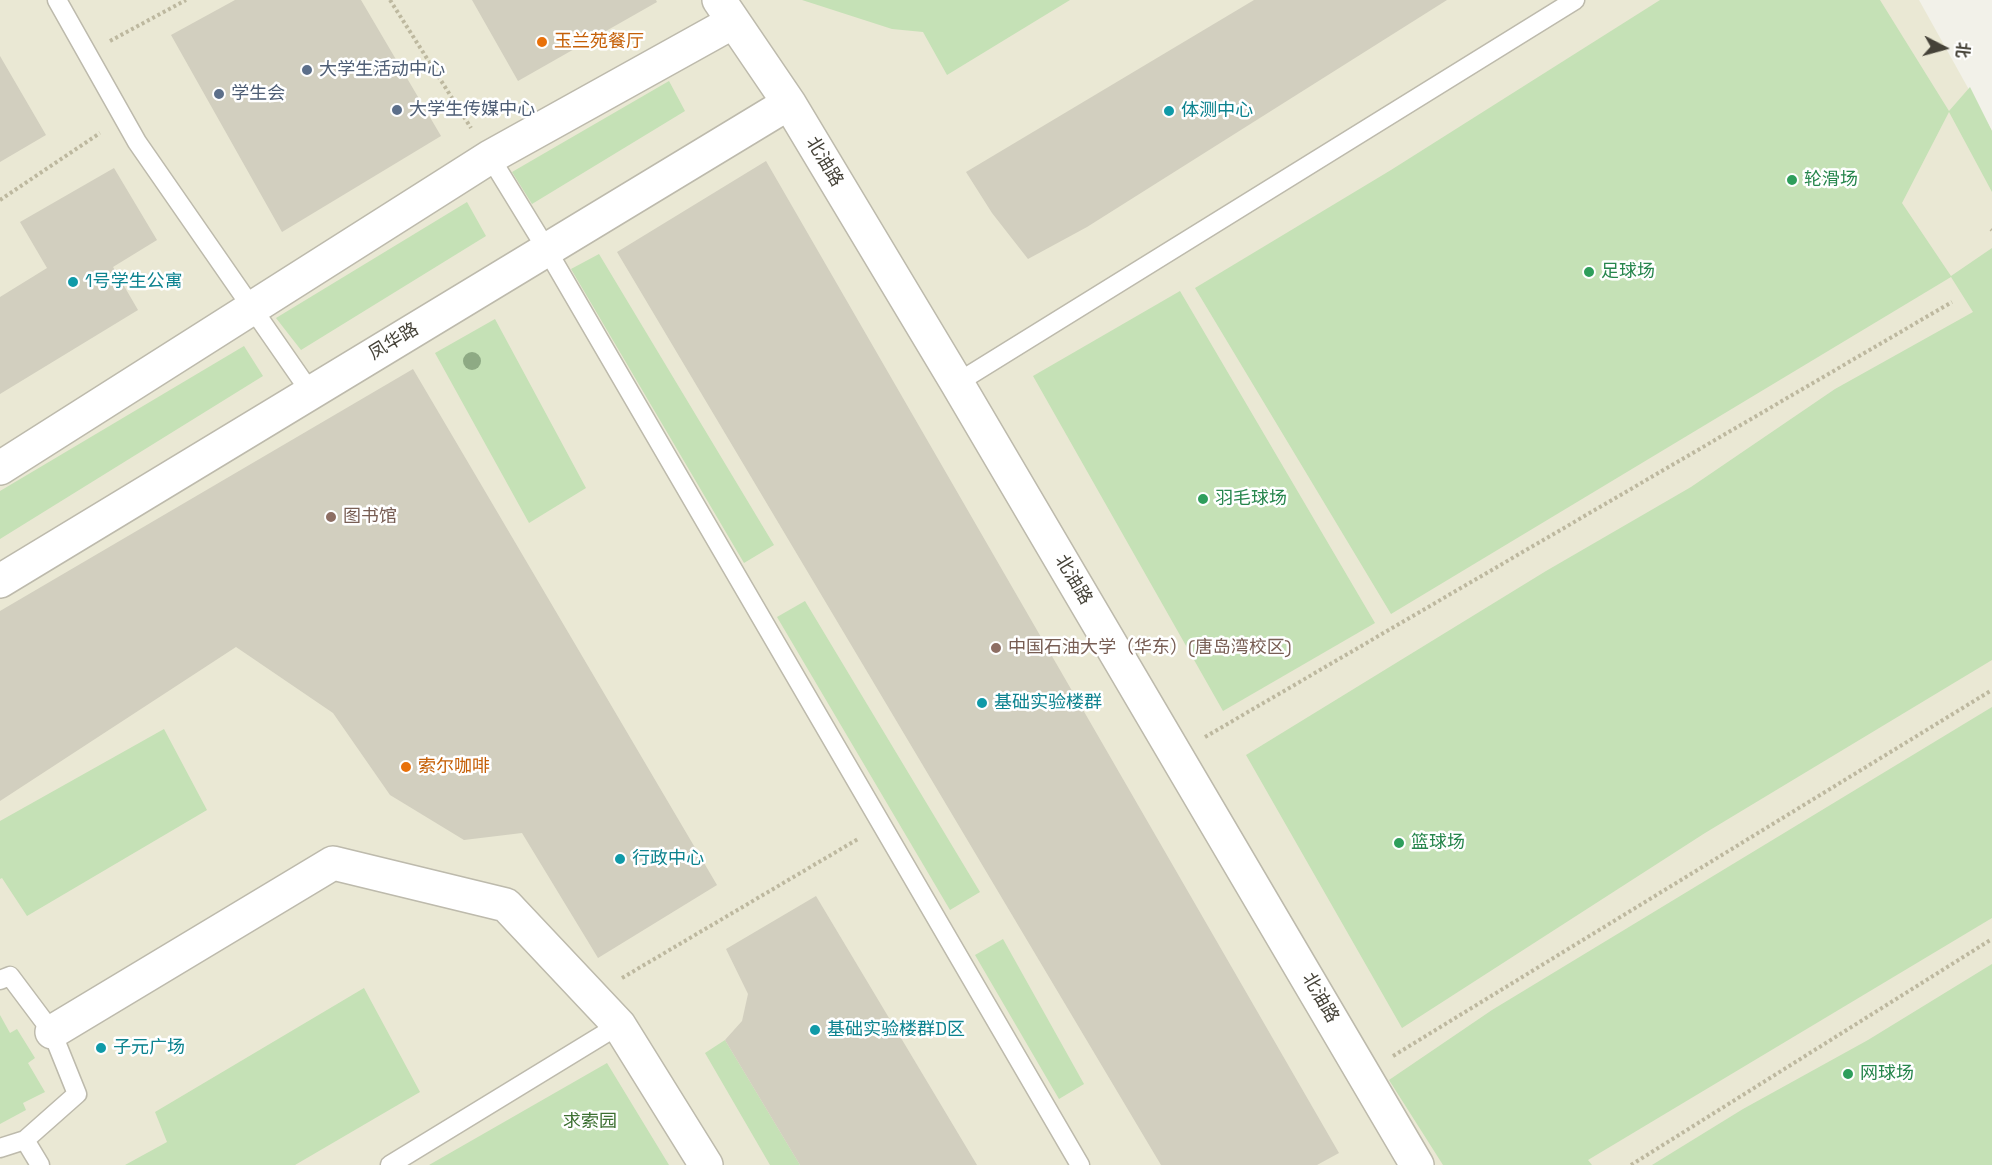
<!DOCTYPE html>
<html>
<head>
<meta charset="utf-8">
<style>
	body { margin:0 }
	#map { position:relative; width:1992px; height:1165px; overflow:hidden; background:#f2f1e9; font-family:"Space Grotesk","Noto Sans SC",sans-serif }
	canvas { display:block }
	.north { position:absolute; left:1914px; top:18px; width:60px; height:60px; -webkit-text-stroke:4px #fff; paint-order:stroke; rotate:96deg; font-size:16px; font-weight:700; line-height:24px; text-align:center; color:#454238 }
	.north::after { content:''; display:block; margin:auto; width:21px; height:27px; background:#454238; clip-path:polygon(50% 0,100% 100%,50% 72%,0 100%) }
</style>
</head>
<body>
<div id="map">
<canvas width="1992" height="1165"></canvas>
<div class="north">北</div>
</div>
<script>
const g = document.querySelector('canvas').getContext('2d');
g.lineJoin = 'round';
function paint(path, color) { g.fillStyle = color; g.fill(path, 'evenodd'); }
const toPath = rows => new Path2D(rows.map(r => 'M' + r).join(''));
function trace(path, color, width, dash) { g.strokeStyle = color; g.lineWidth = width; g.lineCap = dash ? 'butt' : 'round'; g.setLineDash(dash || []); g.stroke(path); }
function write(font, color, halo, rows, align = 'center') {
  g.font = font + ' "Space Grotesk","Noto Sans SC",sans-serif'; g.lineWidth = 5; g.setLineDash([]); g.textBaseline = 'middle'; g.strokeStyle = halo; g.fillStyle = color; for (const [text, x, y, turn = 0] of rows) {
    g.save(); g.translate(x, y); g.rotate((+turn || 0) * Math.PI / 180); g.textAlign = isNaN(turn) ? turn : align; if (halo) g.strokeText(text, 0, 0); g.fillText(text, 0, 0); g.restore();
  }
}
const education = toPath([
	[0,0,1919,0,1992,131,1992,1165,0,1165]
]);
const green = toPath([
	[802,0,1070,0,947,75,923,32,892,29],
	[1660,0,1880,0,1949,111,1970,87,1992,131,1992,192,1949,112,1902,203,1951,276,1992,248,1992,660,1705,833,1402,1028,1246,755,1546,571,1691,487,1835,389,1973,312,1951,277,1391,614,1195,288,1391,170],
	[669,81,685,111,532,204,512,172],
	[467,202,486,236,301,350,276,318],
	[599,254,774,545,744,563,571,269],
	[1180,291,1375,623,1223,711,1033,376],
	[495,319,586,488,529,523,435,353],
	[244,346,263,376,0,539,0,491],
	[805,601,980,892,950,910,777,617],
	[1992,707,1992,918,1588,1160,1592,1165,1443,1165,1389,1080,1492,1010],
	[164,729,207,810,27,916,2,878,0,879,0,821],
	[1003,939,1084,1084,1059,1099,975,955],
	[1992,964,1992,1165,1652,1165,1743,1109,1868,1040],
	[364,988,420,1092,295,1165,125,1165,167,1142,155,1112],
	[0,1015,10,1033,17,1029,35,1058,28,1063,45,1092,23,1103,26,1110,0,1124],
	[725,1040,800,1165,770,1165,705,1053],
	[607,1063,669,1165,429,1165]
]);
const building = toPath([
	[235,0,361,0,441,136,282,232,171,35],
	[472,0,656,0,657,2,518,81],
	[1254,0,1447,0,1087,227,1028,259,992,213,966,172],
	[0,56,46,135,0,162],
	[766,161,1339,1153,1317,1165,1161,1165,617,252],
	[114,168,157,240,113,267,138,310,0,394,0,297,47,268,20,222],
	[413,369,717,885,598,958,522,833,464,840,390,795,333,713,236,647,0,801,0,611],
	[816,896,977,1165,800,1165,725,1040,742,1021,748,994,726,949]
]);
const path = toPath([
	[390,0,471,128],
	[110,41,186,0],
	[0,200,100,133],
	[1991,229,1992,230],
	[1205,737,1952,302],
	[622,978,858,839],
	[1393,1056,1992,690],
	[1631,1165,1992,939]
]);
const service = toPath([
	[57,0,137,142,311,393],
	[490,157,547,250,1080,1165],
	[957,383,1575,0],
	[0,980,10,976,52,1032,77,1094,25,1140,0,1148],
	[25,1140,40,1165],
	[390,1165,619,1025]
]);
const minor = toPath([
	[719,0,789,103,957,383,1417,1165],
	[0,468,490,157,733,22],
	[0,581,789,103],
	[52,1032,333,863,506,905,619,1025,706,1165]
]);
const trees = [
	[472,361]
];
const markers = [
	[542,42,6,"#e8710a"],
	[307,70,6,"#5c6f8a"],
	[219,94,6,"#5c6f8a"],
	[397,110,6,"#5c6f8a"],
	[1169,111,6,"#0f9aa8"],
	[1792,180,6,"#2e9e5b"],
	[1589,272,6,"#2e9e5b"],
	[73,282,6,"#0f9aa8"],
	[1203,499,6,"#2e9e5b"],
	[331,517,6,"#8d6e63"],
	[996,648,6,"#8d6e63"],
	[982,703,6,"#0f9aa8"],
	[406,767,6,"#e8710a"],
	[1399,843,6,"#2e9e5b"],
	[620,859,6,"#0f9aa8"],
	[815,1030,6,"#0f9aa8"],
	[101,1048,6,"#0f9aa8"],
	[1848,1074,6,"#2e9e5b"]
];
const foodNames = [
	["玉兰苑餐厅",554,42],
	["索尔咖啡",418,767]
];
const serviceNames = [
	["大学生活动中心",319,70],
	["学生会",231,94],
	["大学生传媒中心",409,110]
];
const cultureNames = [
	["体测中心",1181,111],
	["1号学生公寓",85,282],
	["基础实验楼群",994,703],
	["行政中心",632,859],
	["基础实验楼群D区",827,1030],
	["子元广场",113,1048]
];
const streetNames = [
	["北油路",824,162,59],
	["凤华路",394,342,-31],
	["北油路",1073,580,59],
	["北油路",1320,998,60]
];
const leisureNames = [
	["轮滑场",1804,180],
	["足球场",1601,272],
	["羽毛球场",1215,499],
	["篮球场",1411,843],
	["网球场",1860,1074]
];
const educationNames = [
	["图书馆",343,517],
	["中国石油大学（华东）(唐岛湾校区)",1008,648]
];
const parkNames = [
	["求索园",590,1122]
];
paint(education, '#eae8d4');
paint(green, '#c5e1b6');
paint(building, '#d2cfbf');
trace(service, '#bdbaac', 21);
trace(minor, '#bdbaac', 36);
trace(path, '#bdb89f', 4, [3, 3]);
trace(service, '#fff', 18);
trace(minor, '#fff', 33);
g.fillStyle = '#8eaa84';
for (const [x, y] of trees) { g.beginPath(); g.arc(x, y, 9, 0, 2 * Math.PI); g.fill(); }
for (const [x, y, r, color] of markers) { const dot = new Path2D(); dot.arc(x, y, r, 0, 2 * Math.PI); g.fillStyle = color; g.fill(dot); trace(dot, '#fff', 2); }
write('18px', '#c56008', '#fff', foodNames, 'left');
write('18px', '#4e5e75', '#fff', serviceNames, 'left');
write('18px', '#0d838f', '#fff', cultureNames, 'left');
write('18px', '#454238', '#fff', streetNames);
write('18px', '#27864d', '#fff', leisureNames, 'left');
write('18px', '#785e54', '#fff', educationNames, 'left');
write('18px', '#3d7032', '#fff', parkNames);
</script>
</body>
</html>
